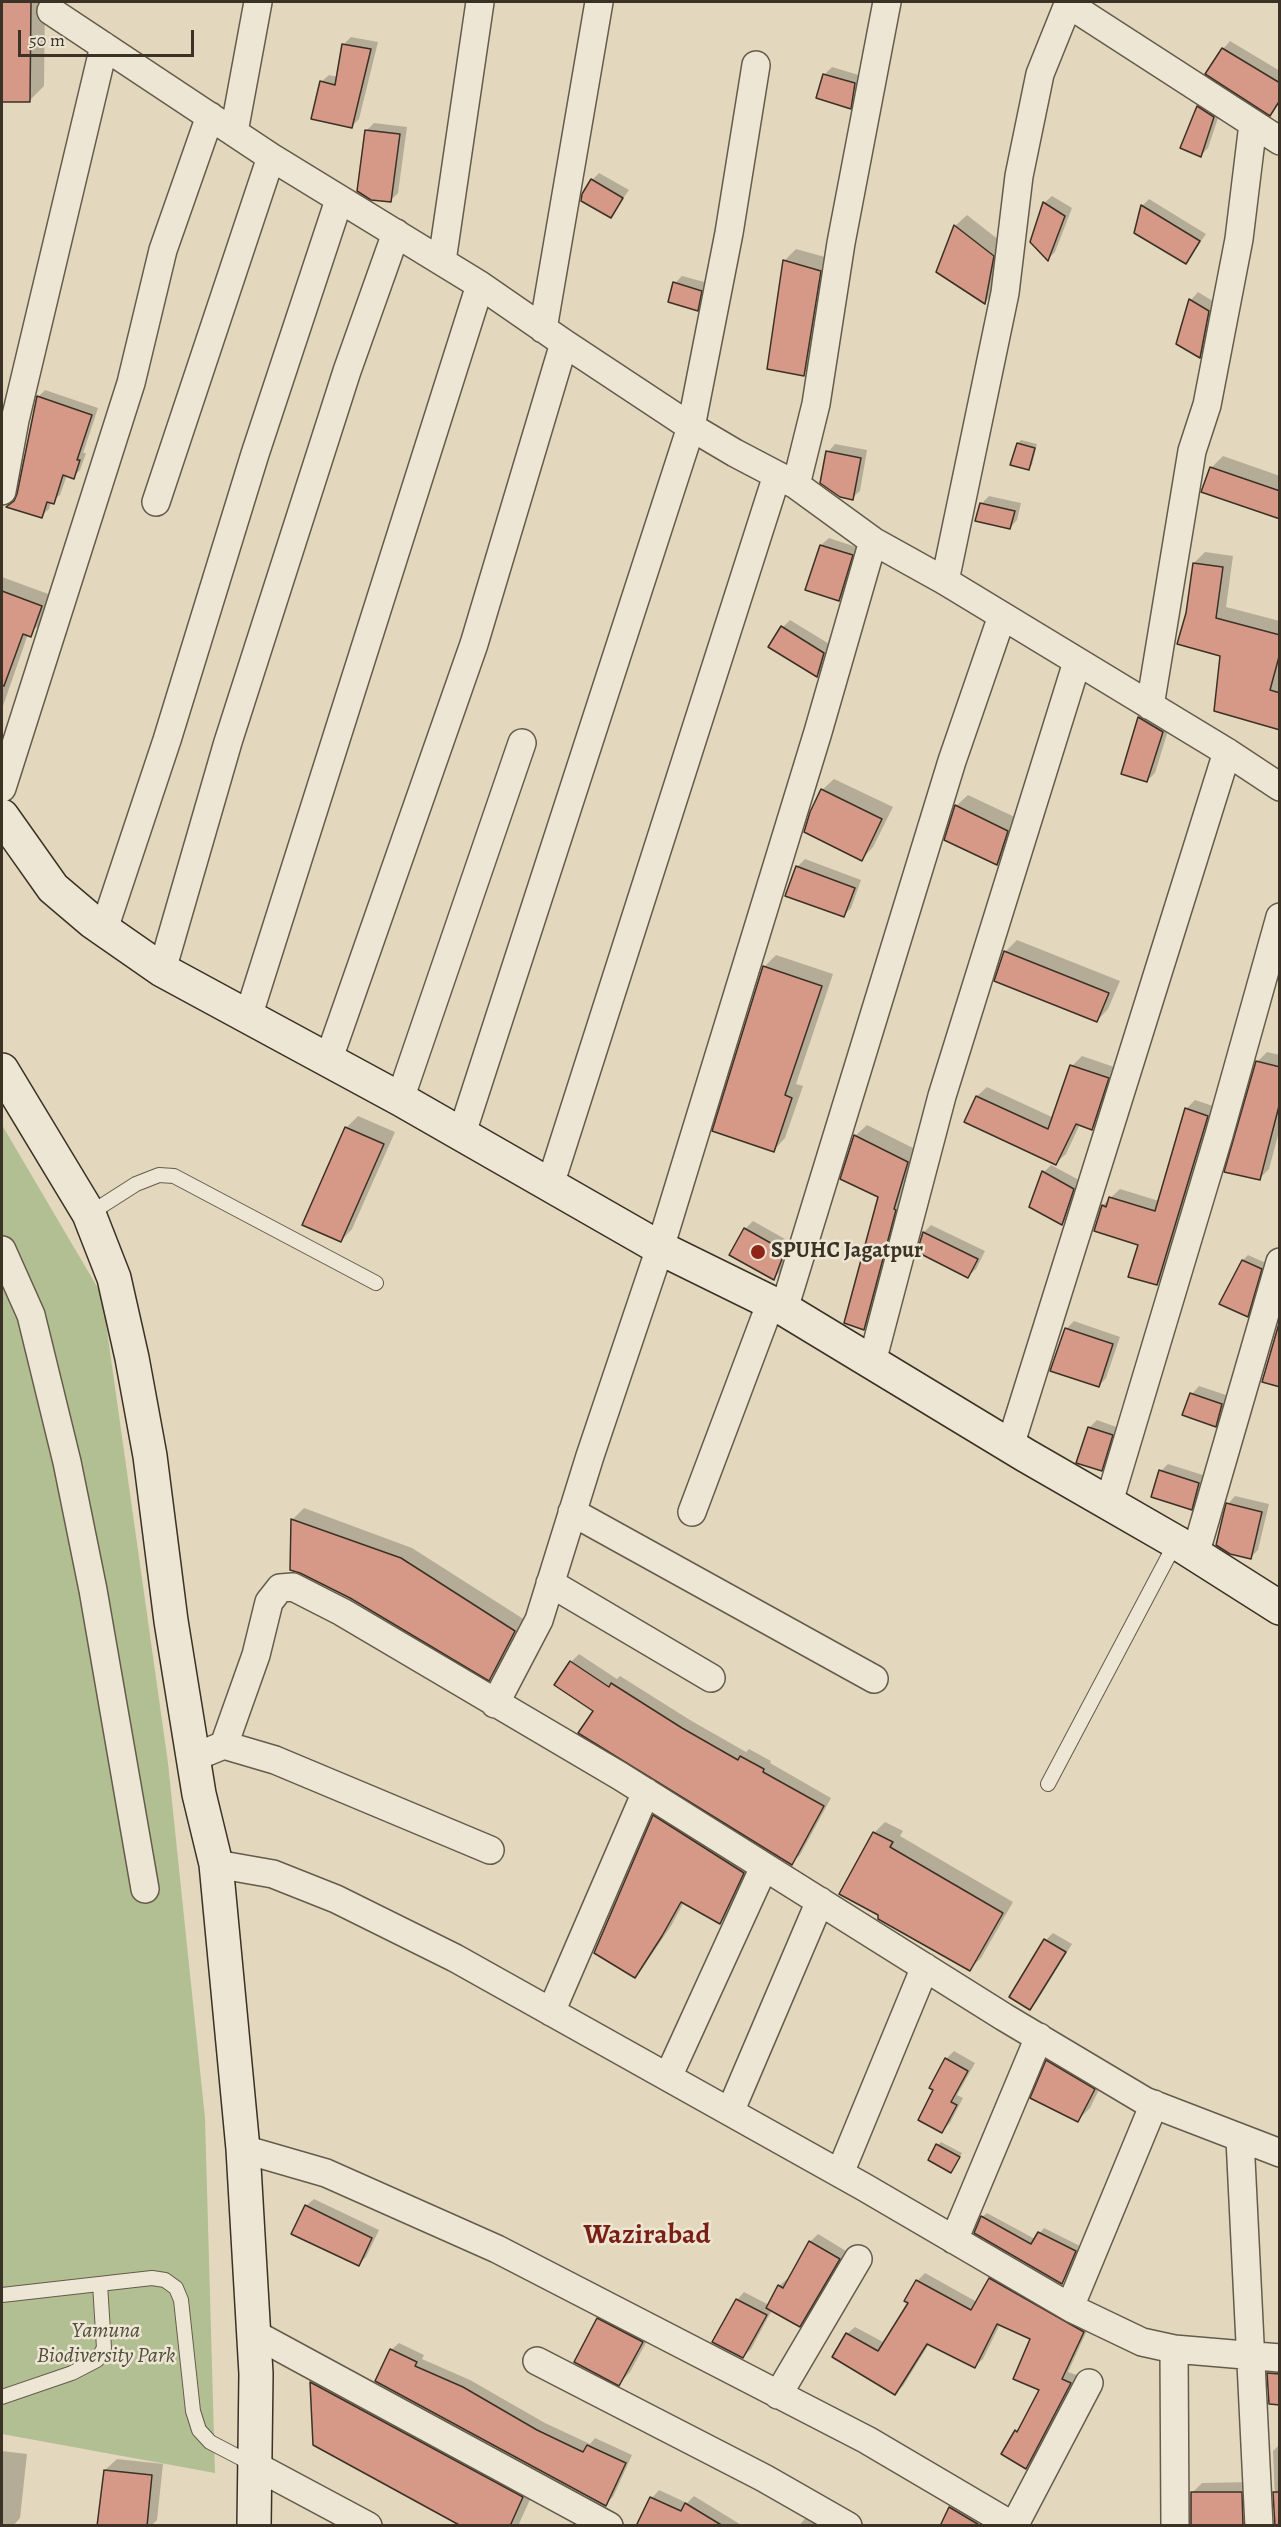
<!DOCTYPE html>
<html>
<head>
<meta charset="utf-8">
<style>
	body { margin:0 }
	#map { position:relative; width:1281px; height:2527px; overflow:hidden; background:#e3d8bd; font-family:Alegreya,serif }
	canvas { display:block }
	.frame { position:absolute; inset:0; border:3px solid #3b3125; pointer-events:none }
	.scale { position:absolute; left:18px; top:30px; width:176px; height:27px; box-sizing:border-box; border:3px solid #3b3125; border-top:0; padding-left:8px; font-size:18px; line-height:21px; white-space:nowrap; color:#3b3125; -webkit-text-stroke:4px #ede6d4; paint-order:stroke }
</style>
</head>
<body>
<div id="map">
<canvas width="1281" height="2527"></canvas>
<div class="frame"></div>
<div class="scale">50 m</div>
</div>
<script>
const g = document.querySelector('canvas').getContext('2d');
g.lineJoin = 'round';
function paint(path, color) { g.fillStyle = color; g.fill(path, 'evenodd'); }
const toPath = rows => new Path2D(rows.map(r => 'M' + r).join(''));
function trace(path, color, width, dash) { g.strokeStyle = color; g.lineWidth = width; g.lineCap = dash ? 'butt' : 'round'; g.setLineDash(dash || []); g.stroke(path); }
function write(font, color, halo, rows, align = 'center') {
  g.font = font + ' Alegreya,serif'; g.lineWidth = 5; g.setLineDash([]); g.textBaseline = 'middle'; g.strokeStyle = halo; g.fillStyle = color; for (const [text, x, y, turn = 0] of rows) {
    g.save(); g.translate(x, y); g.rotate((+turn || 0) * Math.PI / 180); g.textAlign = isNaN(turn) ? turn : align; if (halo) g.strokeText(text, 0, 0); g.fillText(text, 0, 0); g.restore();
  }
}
const green = toPath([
	[2,1125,102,1295,168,1763,205,2118,215,2473,2,2434]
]);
const shadow = toPath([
	[2,2,45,2,44,86,29,101,2,101],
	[351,37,378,42,359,119,352,126,321,82,329,75,338,77,344,44],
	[1230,41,1280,71,1280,103,1270,114,1223,49],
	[832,67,862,76,858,99,850,107,818,97,825,74],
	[1205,99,1221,109,1208,148,1201,155,1198,107],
	[374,123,407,127,398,193,390,201,367,130],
	[599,173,629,190,610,217,592,180],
	[1052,196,1072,208,1055,252,1048,259,1044,203],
	[1149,199,1206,234,1186,262,1142,206],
	[967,215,1004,244,996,291,985,302,937,272,955,226],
	[796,249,832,259,816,363,804,374,769,368,785,260],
	[682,276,708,283,705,301,697,309,675,283],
	[1198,292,1216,303,1207,349,1200,356,1177,343,1191,300],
	[45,390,98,408,83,453,86,453,80,470,73,477,67,475,60,495,51,502,49,509,41,516,6,506,18,497,38,397],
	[1021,440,1037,444,1032,465,1028,469,1018,443],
	[835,444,867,450,860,491,852,498,828,452],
	[1223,456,1280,476,1280,518,1211,468],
	[989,496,1021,503,1017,520,1010,528,977,520,982,503],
	[829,538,859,548,846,592,839,599,821,545],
	[1205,552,1233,556,1226,607,1280,621,1280,728,1187,613,1194,563],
	[2,577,51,595,41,624,28,634,2,709],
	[790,620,831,645,825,668,817,675,783,627],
	[1147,710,1170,724,1155,773,1147,781,1122,773,1139,718],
	[834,779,893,807,873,847,862,859,822,790],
	[968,795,1019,819,1008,852,997,864,956,806],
	[805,859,861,880,851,908,843,916,797,867],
	[1017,940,1120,981,1108,1009,1097,1021,1005,952],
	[776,955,833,974,796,1084,803,1086,785,1138,774,1150,764,967],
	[1267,1052,1280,1055,1280,1128,1269,1169,1259,1179,1257,1062],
	[1082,1056,1117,1068,1102,1119,1092,1128,1080,1124,1066,1154,1056,1163,966,1121,977,1096,987,1087,1054,1118,1072,1066],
	[1195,1100,1216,1107,1166,1275,1157,1284,1140,1244,1096,1230,1103,1205,1120,1189,1159,1201,1186,1109],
	[358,1116,395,1132,352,1229,341,1241,346,1128],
	[867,1125,919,1151,875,1316,864,1328,880,1196,855,1136],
	[1051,1165,1081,1181,1070,1216,1062,1224,1044,1172],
	[753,1221,792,1243,781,1271,774,1278,731,1254,745,1229],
	[931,1225,985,1251,976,1269,968,1276,919,1251,924,1232],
	[1248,1255,1266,1263,1253,1310,1247,1316,1243,1260],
	[1074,1321,1120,1337,1106,1378,1099,1386,1066,1329],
	[1199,1386,1229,1396,1223,1417,1215,1425,1192,1394],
	[1097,1420,1119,1428,1109,1462,1101,1470,1089,1428],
	[1168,1464,1206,1476,1199,1501,1191,1509,1161,1471],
	[1235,1496,1269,1504,1258,1550,1250,1558,1228,1504],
	[304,1508,412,1548,525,1620,500,1668,489,1679,351,1597,291,1569,293,1519],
	[579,1654,617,1679,620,1676,690,1720,746,1752,749,1749,771,1761,770,1763,831,1798,800,1855,791,1863,595,1710,571,1662],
	[663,1808,752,1863,729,1914,720,1923,684,1902,671,1926,643,1967,634,1976,654,1816],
	[885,1822,903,1831,900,1836,1013,1902,981,1958,970,1969,874,1833],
	[1053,1933,1072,1944,1037,2001,1030,2008,1046,1940],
	[1059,2050,1105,2077,1090,2108,1078,2120,1048,2061],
	[954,2051,975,2063,957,2095,963,2098,950,2123,942,2131,935,2090,946,2059],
	[941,2142,962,2153,954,2168,938,2145],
	[314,2199,379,2230,366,2257,358,2265,306,2206],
	[987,2213,1035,2239,1044,2228,1080,2246,1066,2278,1062,2283,982,2217],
	[818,2234,846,2251,807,2318,799,2325,772,2310,751,2349,743,2357,737,2300,744,2292,769,2305,779,2286,787,2279,789,2280,810,2242],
	[997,2271,1090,2324,1068,2372,1077,2375,1033,2460,1026,2467,1016,2431,1021,2426,1041,2389,1032,2339,1000,2324,983,2359,975,2366,929,2344,903,2386,895,2393,847,2334,855,2327,885,2343,910,2303,906,2300,918,2280,925,2273,977,2302,990,2279],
	[610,2308,653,2330,630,2372,619,2384,598,2319],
	[399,2343,424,2355,422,2359,470,2380,545,2423,590,2444,595,2438,632,2455,613,2497,605,2504,391,2350],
	[1278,2364,1280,2364,1280,2403,1269,2373],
	[326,2367,538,2482,518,2526,464,2526,314,2444,311,2382],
	[1280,2444,1280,2526,1276,2526,1273,2451],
	[2,2451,27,2454,20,2518,13,2526,2,2525],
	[117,2459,163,2464,157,2520,151,2526,99,2526,105,2470],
	[1251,2482,1256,2526,1192,2526,1192,2493,1202,2483],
	[659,2490,687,2503,694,2496,743,2526,638,2526,652,2498],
	[958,2500,982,2514,976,2526,941,2526,951,2508],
	[810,2512,831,2526,799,2526]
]);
const building = toPath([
	[2,2,31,2,30,102,2,102,2,2],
	[342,44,371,49,352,128,311,119,320,81,335,85,342,44],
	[1222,48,1280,83,1280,100,1270,116,1205,74,1222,48],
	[823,74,855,83,851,109,816,98,823,74],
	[1197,106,1214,117,1201,157,1180,148,1197,106],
	[365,130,400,134,391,202,371,200,357,191,365,130],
	[591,179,623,198,611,218,581,201,582,194,591,179],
	[1043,202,1065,216,1048,261,1030,242,1043,202],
	[1141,205,1200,241,1186,264,1134,233,1141,205],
	[954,225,994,256,985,304,936,272,954,225],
	[783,260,821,271,804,376,767,369,783,260],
	[673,282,702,291,698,311,668,302,673,282],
	[1189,299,1209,311,1200,358,1176,344,1189,299],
	[37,396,92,415,77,460,80,460,74,479,63,475,54,504,47,502,42,518,6,507,14,501,17,494,37,396],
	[1017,443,1035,448,1029,470,1010,465,1017,443],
	[826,451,861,458,853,500,840,497,820,483,826,451],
	[1210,467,1280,491,1280,519,1201,492,1210,467],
	[980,503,1015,511,1010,529,975,521,980,503],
	[820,545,853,555,839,601,805,590,820,545],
	[1193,563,1223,567,1216,618,1280,635,1280,653,1270,690,1280,693,1280,730,1214,711,1220,656,1177,644,1186,613,1193,563],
	[2,591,42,606,31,637,23,634,4,686,2,685,2,591],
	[781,626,824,653,817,677,768,647,781,626],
	[1138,717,1163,732,1147,782,1121,774,1138,717],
	[821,789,882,819,862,861,804,832,810,812,821,789],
	[955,805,1008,831,997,865,944,840,955,805],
	[796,866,855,888,844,917,785,896,796,866],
	[1004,951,1109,993,1097,1022,994,981,1004,951],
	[763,966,822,986,785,1095,792,1098,774,1152,712,1131,763,966],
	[1256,1061,1280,1067,1280,1102,1260,1180,1224,1172,1256,1061],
	[1070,1065,1109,1078,1092,1130,1076,1124,1056,1165,964,1122,976,1096,1048,1129,1070,1065],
	[1185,1108,1208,1116,1157,1285,1128,1277,1138,1245,1094,1231,1102,1205,1106,1207,1109,1197,1155,1211,1185,1108],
	[345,1127,384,1144,341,1242,302,1225,345,1127],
	[854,1135,908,1162,894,1209,896,1210,864,1330,844,1323,878,1197,840,1179,854,1135],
	[1042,1171,1074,1189,1062,1225,1029,1207,1042,1171],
	[744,1228,785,1251,774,1280,729,1255,744,1228],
	[923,1232,978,1259,968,1278,917,1252,923,1232],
	[1242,1260,1262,1269,1248,1317,1219,1304,1242,1260],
	[1280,1320,1280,1387,1262,1382,1280,1320],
	[1065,1328,1113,1344,1099,1387,1050,1371,1065,1328],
	[1190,1393,1222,1404,1216,1427,1182,1415,1190,1393],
	[1088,1427,1113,1435,1102,1471,1076,1463,1088,1427],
	[1159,1470,1199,1483,1192,1510,1151,1497,1159,1470],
	[1226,1503,1262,1512,1251,1559,1230,1554,1216,1545,1226,1503],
	[291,1519,401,1558,515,1631,489,1681,350,1598,300,1573,290,1570,291,1519],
	[570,1661,609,1687,611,1683,682,1728,738,1760,740,1756,764,1769,763,1772,824,1806,792,1865,578,1733,593,1711,554,1685,570,1661],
	[653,1815,744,1873,720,1924,681,1902,662,1936,635,1978,594,1953,653,1815],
	[873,1832,893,1842,890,1847,1003,1913,970,1971,878,1919,878,1915,839,1894,873,1832],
	[1044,1939,1066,1952,1030,2010,1009,1997,1044,1939],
	[945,2058,968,2071,951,2102,957,2105,942,2133,918,2120,933,2090,929,2088,945,2058],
	[1046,2060,1095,2089,1078,2122,1030,2098,1046,2060],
	[936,2144,960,2157,951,2173,928,2160,936,2144],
	[305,2205,372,2238,359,2266,291,2234,305,2205],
	[981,2216,1031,2244,1038,2232,1076,2251,1062,2284,974,2233,981,2216],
	[809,2241,840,2259,800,2327,766,2308,778,2285,783,2288,809,2241],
	[989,2278,1084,2332,1062,2379,1071,2383,1026,2469,1001,2454,1015,2430,1017,2432,1039,2390,1013,2379,1030,2339,997,2324,975,2368,927,2344,895,2395,832,2357,846,2333,878,2351,908,2303,904,2301,916,2280,971,2310,989,2278],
	[736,2299,767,2315,743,2358,712,2342,736,2299],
	[597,2318,643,2342,619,2386,574,2362,597,2318],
	[390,2349,417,2362,415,2366,463,2387,537,2430,583,2452,587,2445,626,2463,606,2506,375,2381,390,2349],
	[1267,2373,1280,2374,1280,2405,1269,2404,1267,2373],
	[310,2382,523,2497,510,2526,461,2526,313,2445,310,2382],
	[104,2470,152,2475,147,2526,97,2526,104,2470],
	[1191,2492,1242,2492,1243,2526,1191,2526,1191,2492],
	[1273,2492,1280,2492,1280,2526,1275,2526,1273,2492],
	[650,2497,681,2511,685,2503,723,2526,636,2526,650,2497],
	[949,2507,981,2526,940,2526,949,2507]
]);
const lane = toPath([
	[89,1214,136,1184,159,1175,174,1176,376,1283],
	[1048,1784,1176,1542],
	[2,2295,152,2278,165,2280,176,2288,181,2300,193,2411,199,2430,210,2442,254,2465],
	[2,2397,72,2373,97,2360,104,2348,100,2284]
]);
const street = toPath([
	[1068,4,1280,141],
	[51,11,271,157,480,285,564,343,691,427,735,453,796,485,873,541,945,581,1227,752,1280,787],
	[234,132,258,2],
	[442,261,480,2],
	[543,329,599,2],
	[796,485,816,404,841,243,887,2],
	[2,491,15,420,104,46],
	[156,502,271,157],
	[945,581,1005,293,1019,176,1040,74,1069,2],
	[1150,706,1192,451,1207,405,1239,239,1253,124],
	[2,788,131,383,163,250,210,116],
	[104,929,167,740,255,454,339,200],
	[162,970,228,742,347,371,396,233],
	[248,1017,480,285],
	[328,1061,474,644,564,343],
	[400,1099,522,743],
	[461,1136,691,427,729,233,756,65],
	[550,1185,777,475],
	[2,1250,31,1315,67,1462,93,1590,145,1889],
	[784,1309,952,761,1002,616],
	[872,1362,942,1096,1077,662],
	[1010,1446,1227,752],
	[1109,1502,1219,1135,1280,917],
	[572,1512,874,1679],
	[692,1512,771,1302],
	[1195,1555,1280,1262],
	[550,1583,711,1678],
	[495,1704,539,1620,590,1456,660,1248,818,732,873,541],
	[224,1745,256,1655,269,1602,280,1588,293,1587,342,1612,620,1776,1004,2017,1145,2101,1280,2153],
	[207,1752,224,1745,275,1760,490,1850],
	[216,1864,273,1874,336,1899,455,1958,864,2187,1073,2309,1142,2342,1174,2349,1280,2358],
	[551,2012,646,1792],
	[668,2077,764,1867],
	[730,2112,820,1901],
	[1240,2139,1259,2526],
	[243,2149,326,2173,497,2249,867,2440,1013,2526],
	[840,2173,925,1967],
	[954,2240,1039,2037],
	[1070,2307,1154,2104],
	[253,2333,609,2526],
	[1174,2349,1175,2526],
	[537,2361,764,2478,848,2526],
	[778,2395,858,2259],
	[254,2465,368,2526],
	[1014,2526,1089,2383]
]);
const secondary = toPath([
	[2,816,53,888,93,922,162,970,400,1099,660,1248,784,1309,1025,1455,1176,1542,1280,1608],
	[2,1070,89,1214,114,1278,132,1358,150,1456,171,1621,199,1794,216,1864,243,2149,256,2374,254,2526]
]);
const markers = [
	[758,1252,8,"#8f2418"]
];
const poiNames = [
	["SPUHC Jagatpur",771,1252]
];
const parkNames = [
	["Yamuna",106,2332],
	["Biodiversity Park",106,2357]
];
const districtNames = [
	["Wazirabad",647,2236]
];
paint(green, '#b2bf93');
paint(shadow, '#0003');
paint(building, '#d79987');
trace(building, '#3b3125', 1.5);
trace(lane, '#655b4b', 16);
trace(street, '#655b4b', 30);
trace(secondary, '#3b3125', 36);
trace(lane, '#ede6d4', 14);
trace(street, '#ede6d4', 27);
trace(secondary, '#ede6d4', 33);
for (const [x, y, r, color] of markers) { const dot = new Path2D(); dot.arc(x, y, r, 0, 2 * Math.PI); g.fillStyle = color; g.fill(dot); trace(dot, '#ede6d4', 2); }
write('bold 22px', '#3b3125', '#ede6d4', poiNames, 'left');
write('italic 22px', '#534d3b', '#ede6d4', parkNames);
write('bold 28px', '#7a1f14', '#ede6d4', districtNames);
</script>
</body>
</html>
